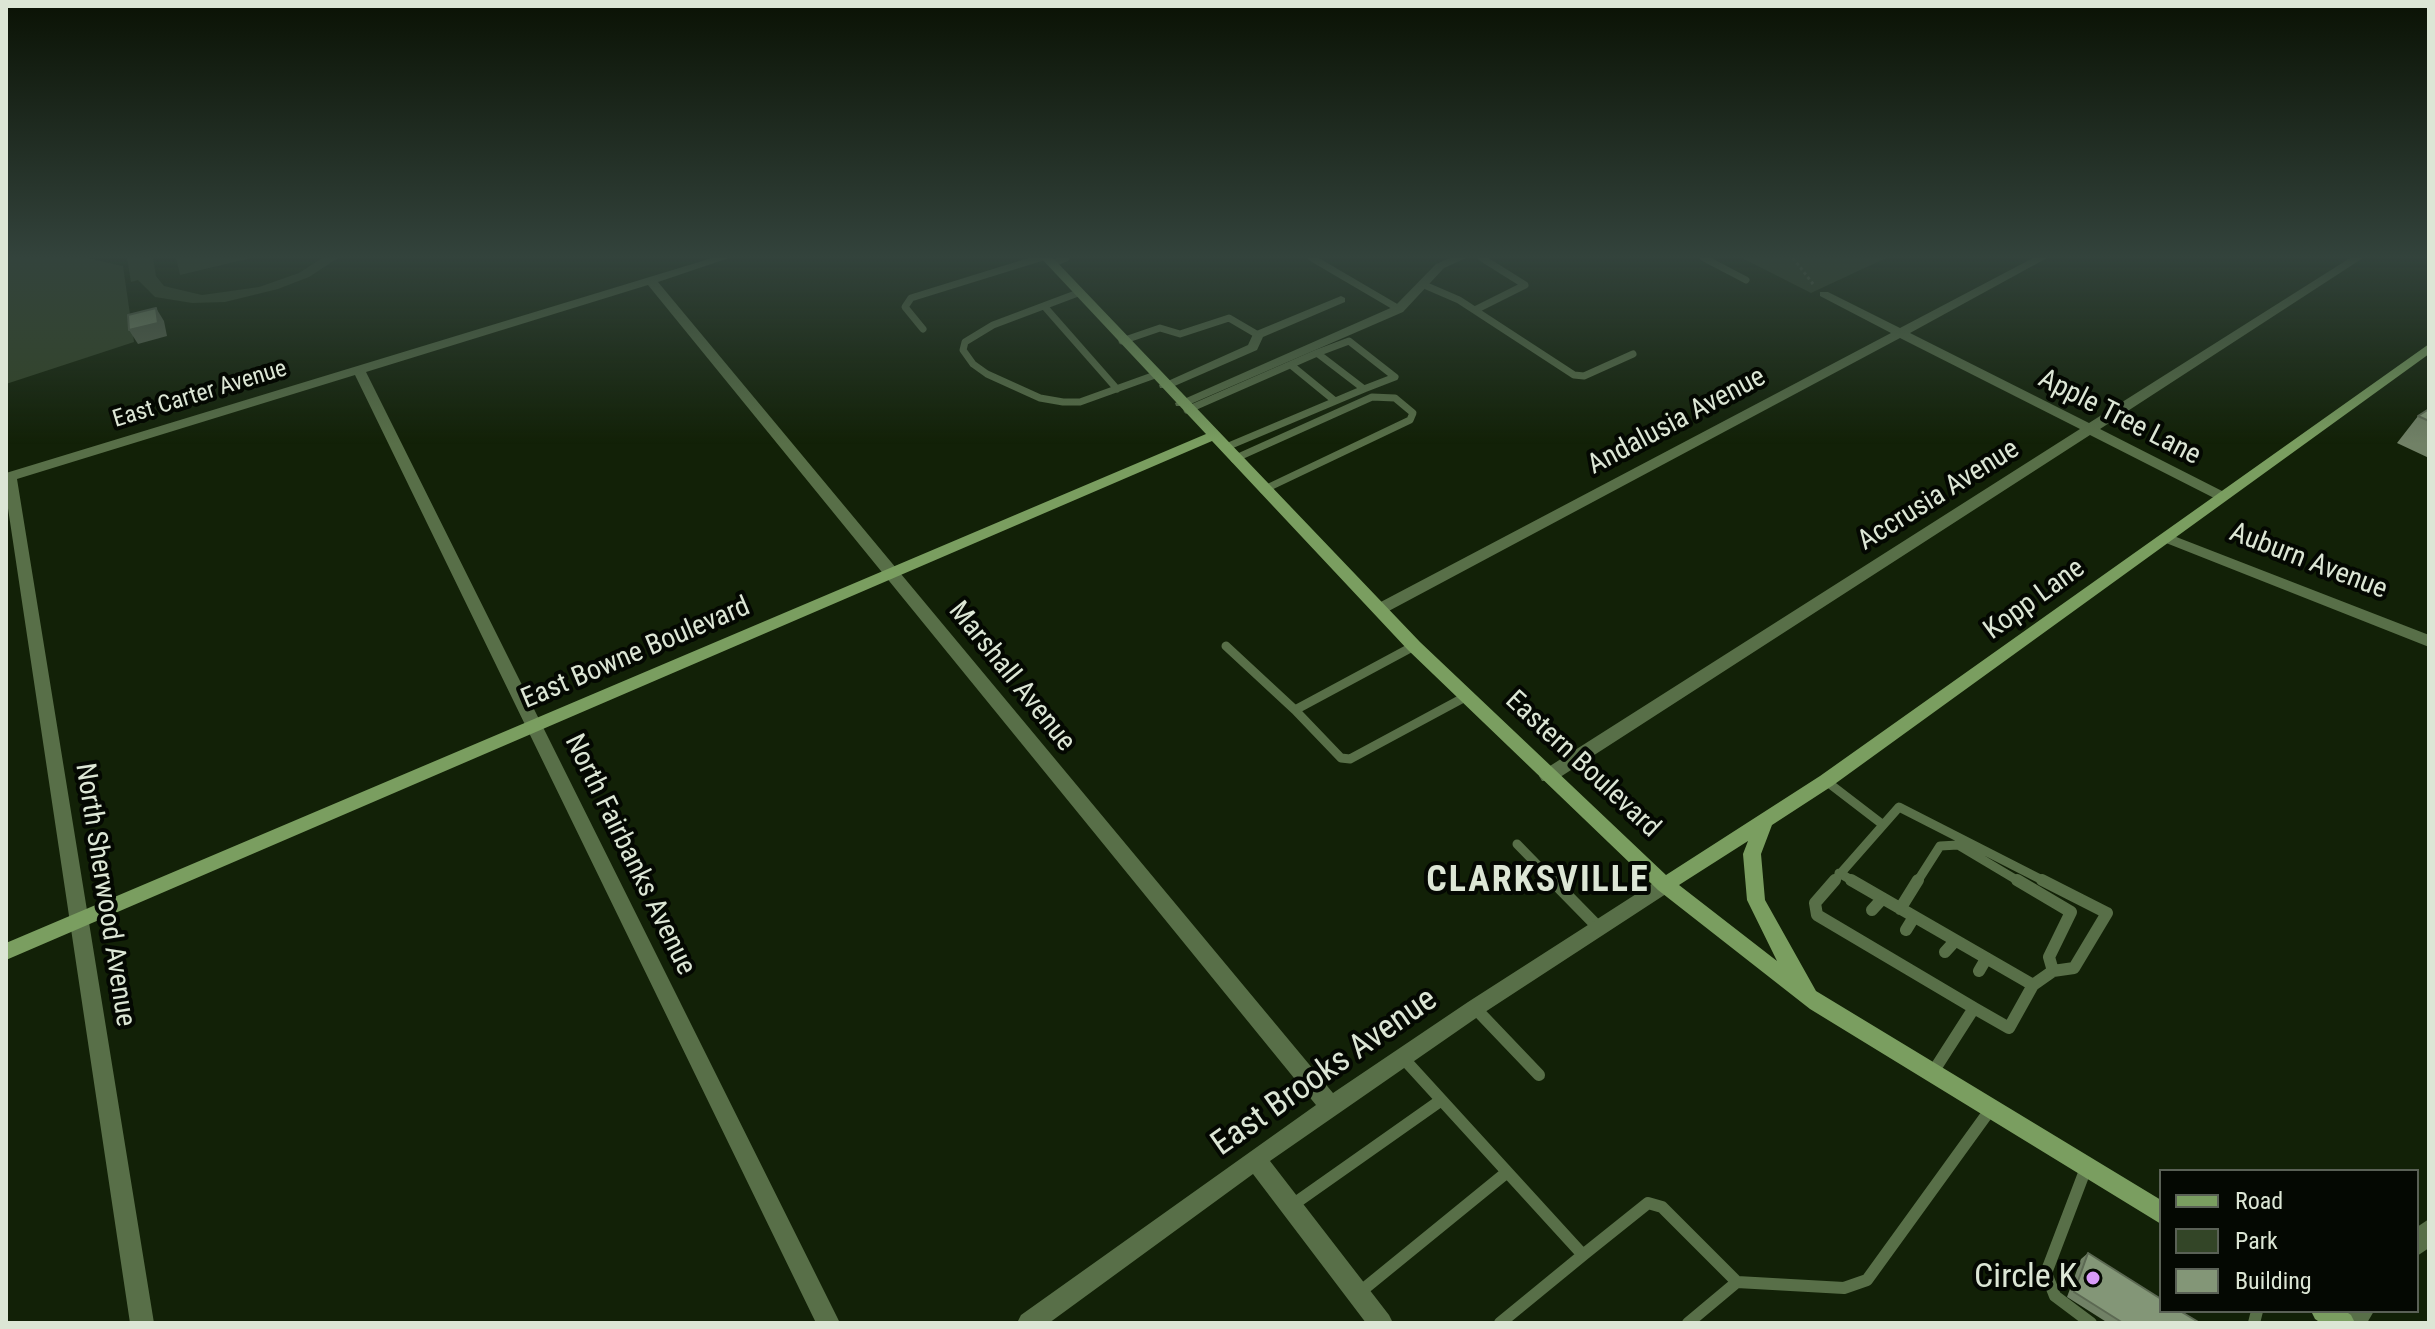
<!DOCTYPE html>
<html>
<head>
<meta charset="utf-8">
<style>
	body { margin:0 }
	#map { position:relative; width:2435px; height:1329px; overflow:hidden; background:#122107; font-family:"Roboto Condensed",sans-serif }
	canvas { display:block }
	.frame { position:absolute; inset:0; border:8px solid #dce6d5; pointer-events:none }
	.legend { position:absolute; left:2159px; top:1169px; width:260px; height:144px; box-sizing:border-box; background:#040802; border:2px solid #5a6156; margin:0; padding:10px 14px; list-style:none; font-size:24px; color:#dce6d5 }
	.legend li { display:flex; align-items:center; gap:16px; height:40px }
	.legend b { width:40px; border:2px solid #5a6156 }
</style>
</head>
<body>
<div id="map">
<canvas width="2435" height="1329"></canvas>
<div class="frame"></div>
<ul class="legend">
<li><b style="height:10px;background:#7a9e60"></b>Road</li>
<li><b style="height:22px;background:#334527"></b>Park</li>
<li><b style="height:22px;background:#839677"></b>Building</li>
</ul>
</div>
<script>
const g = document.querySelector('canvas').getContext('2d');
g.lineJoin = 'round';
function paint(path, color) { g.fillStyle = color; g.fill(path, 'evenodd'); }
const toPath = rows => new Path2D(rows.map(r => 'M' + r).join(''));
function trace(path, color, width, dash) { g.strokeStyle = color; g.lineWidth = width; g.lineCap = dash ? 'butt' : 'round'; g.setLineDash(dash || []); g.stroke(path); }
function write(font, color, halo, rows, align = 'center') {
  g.font = font + ' "Roboto Condensed",sans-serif'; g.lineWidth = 8; g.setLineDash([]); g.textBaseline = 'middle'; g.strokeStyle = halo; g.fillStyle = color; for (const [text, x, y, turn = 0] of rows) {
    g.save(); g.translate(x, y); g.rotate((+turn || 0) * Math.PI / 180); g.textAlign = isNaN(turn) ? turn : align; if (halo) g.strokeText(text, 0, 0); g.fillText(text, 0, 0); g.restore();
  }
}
const green = toPath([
	[6,258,87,258,123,266,134,342,6,384],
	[127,258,153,258,156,276,164,286,202,295,259,287,299,273,322,258,338,258,309,277,278,289,225,302,192,303,155,297,138,280,131,282],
	[176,258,251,258,180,275],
	[1742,258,1886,258,1811,293]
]);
const path = toPath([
	[1793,258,1813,284]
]);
const laneFar2 = toPath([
	[1312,258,1399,309],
	[1704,258,1746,280],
	[1052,264,1066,258],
	[1422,284,1459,300,1574,375,1584,376,1633,354],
	[1078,293,993,325,965,342,963,350,973,364,987,374,1040,398,1063,402,1080,402,1155,375],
	[1044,306,1117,389],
	[1475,310,1525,285,1482,258],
	[923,329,905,307,911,298,1040,258],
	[1122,341,1160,328,1180,334,1229,318,1258,335],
	[1317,353,1349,341,1395,377,1364,389],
	[1291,365,1335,401],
	[1187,410,1317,353,1364,389,1224,448],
	[1234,459,1372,397,1395,398,1413,413,1410,420,1263,490]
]);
const laneFar1 = toPath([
	[1226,646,1295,710,1414,646],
	[1295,710,1341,758,1350,759,1467,696],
	[1826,781,1882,824],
	[1517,844,1554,882],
	[1839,873,1855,882],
	[1833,882,1899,807,2046,882],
	[1917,882,1940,846,1958,845,2020,882]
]);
const lane = toPath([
	[1552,880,1599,928],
	[1835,880,1815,903,1817,915,1974,1008],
	[1851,880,2033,985],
	[2017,880,2071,912,2049,957,2053,971],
	[1900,909,1918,880],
	[1872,910,1882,899],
	[1906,930,1914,917],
	[1945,952,1955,941],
	[1979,971,1986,959],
	[1475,1008,1539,1075],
	[1974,1008,2009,1028,2033,985,2053,971,2074,968,2107,913,2042,880],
	[1404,1059,1583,1255,1648,1203,1662,1207,1737,1282],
	[1933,1072,1974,1008],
	[2086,1168,2046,1273,2055,1296,2091,1323],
	[1291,1206,1440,1101],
	[1360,1292,1506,1173],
	[1500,1323,1583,1255],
	[1688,1323,1737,1282,1844,1288,1867,1280,1990,1110],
	[2254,1323,2257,1311]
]);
const street = toPath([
	[712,258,729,258,658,282,1333,1093,1468,1002,1658,880,1665,877,1672,880,1674,885,1672,890,1482,1014,1270,1161,1389,1315,1393,1323,1366,1323,1253,1174,1049,1323,1017,1323,1021,1315,1316,1105,648,285,366,372,840,1323,816,1323,355,375,17,479,154,1323,130,1323,6,495,6,473,712,258],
	[1450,258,1466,258,1444,268,1403,312,1186,406,1176,406,1175,403,1395,306,1436,264,1450,258],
	[2033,258,2047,258,1910,333,2089,423,2350,258,2363,258,2100,429,2226,493,2228,496,2226,499,2216,499,2090,435,1554,781,1542,781,1539,776,1542,771,2080,429,1900,338,1385,613,1380,614,1372,609,1375,605,1891,333,1820,296,1820,292,1828,292,1900,328,2033,258],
	[1341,296,1345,298,1345,302,1263,337,1257,350,1170,388,1160,388,1159,385,1248,345,1254,332,1341,296],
	[2166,533,2429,635,2429,647,2161,541,2159,538,2161,535,2166,533],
	[2429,1219,2429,1248,2417,1256,2417,1227,2429,1219],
	[2346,1311,2374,1311,2367,1323,2339,1323,2346,1311]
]);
const secondary = toPath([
	[1041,258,1053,258,1420,642,1666,875,1820,776,2429,344,2429,354,1832,786,1772,825,1761,854,1765,900,1816,991,2161,1200,2161,1224,1810,1009,1658,890,1408,650,1212,441,6,960,6,943,1206,434,1041,258],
	[1748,841,1743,854,1747,900,1777,961,1679,885,1748,841],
	[2311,1311,2345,1311,2351,1315,2355,1323,2321,1323,2315,1319,2311,1311]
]);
const wall = toPath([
	[2429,409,2429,458,2397,443,2418,416],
	[2088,1253,2200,1323,2108,1323,2067,1297,2081,1259]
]);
const shadedWall = toPath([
	[156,308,164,321,167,336,138,344,129,330]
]);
const building = toPath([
	[156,308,158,323,129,330,128,315,156,308],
	[2429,409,2429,421,2418,416,2429,409],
	[2088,1253,2161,1299,2161,1311,2180,1311,2200,1323,2123,1323,2074,1292,2088,1253]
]);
const markers = [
	[2093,1278,8,"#d89bf8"]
];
const farStreetnames = [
	["East Carter Avenue",200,395,-17]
];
const streetNames = [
	["Apple Tree Lane",2119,418,27],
	["Andalusia Avenue",1677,422,-28],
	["Accrusia Avenue",1939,496,-32],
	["Auburn Avenue",2308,562,21],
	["Kopp Lane",2035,600,-36],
	["East Bowne Boulevard",636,654,-23],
	["Marshall Avenue",1011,677,51],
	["Eastern Boulevard",1582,765,43],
	["North Fairbanks Avenue",629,855,64],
	["North Sherwood Avenue",104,895,81]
];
const nearStreetnames = [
	["East Brooks Avenue",1325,1073,-35]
];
const nearPoinames = [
	["Circle K",2077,1278]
];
const districtNames = [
	["CLARKSVILLE",1538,882]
];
paint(green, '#334527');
trace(path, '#6a7761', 3, [3, 3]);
trace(laneFar2, '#586f48', 7);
trace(laneFar1, '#586f48', 9);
trace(lane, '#586f48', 12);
paint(street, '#586f48');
paint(secondary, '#7a9e60');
paint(wall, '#718166');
paint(shadedWall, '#5c6953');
paint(building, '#839677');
trace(building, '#5c6953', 2);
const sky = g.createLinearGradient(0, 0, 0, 444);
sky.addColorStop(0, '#0a1204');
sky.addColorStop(0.58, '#33433c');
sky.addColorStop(1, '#33433c00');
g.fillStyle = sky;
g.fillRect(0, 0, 2435, 444);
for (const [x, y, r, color] of markers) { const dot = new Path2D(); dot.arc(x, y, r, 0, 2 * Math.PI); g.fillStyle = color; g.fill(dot); trace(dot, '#040802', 3); }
write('24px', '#dce6d5', '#040802', farStreetnames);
write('28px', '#dce6d5', '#040802', streetNames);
write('34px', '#dce6d5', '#040802', nearStreetnames);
write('34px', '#dce6d5', '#040802', nearPoinames, 'right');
g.letterSpacing = '2px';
write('bold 36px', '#dce6d5', '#040802', districtNames);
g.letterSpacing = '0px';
</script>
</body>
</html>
